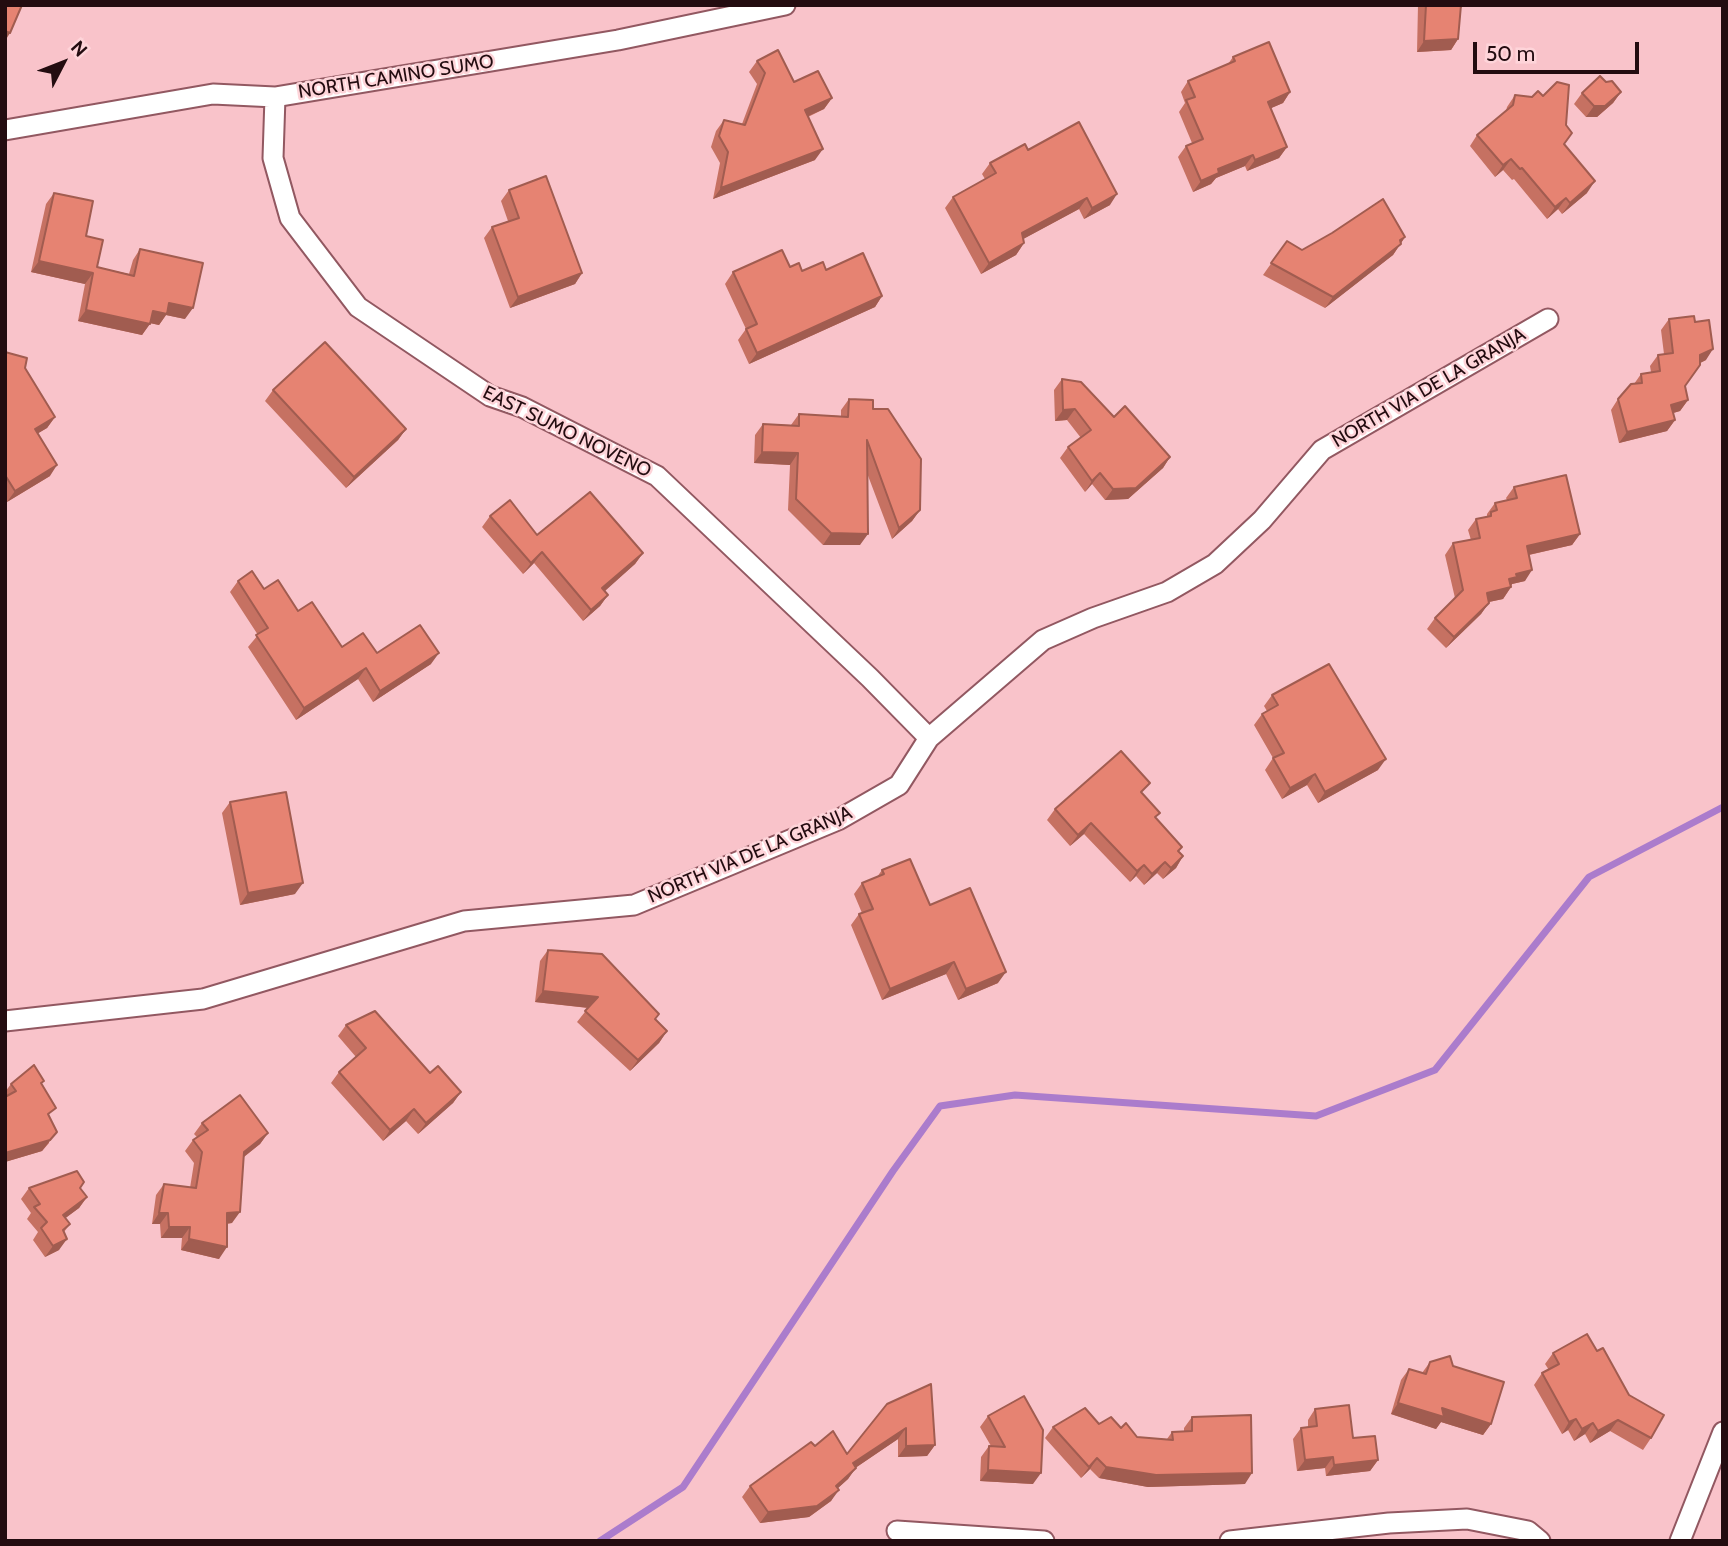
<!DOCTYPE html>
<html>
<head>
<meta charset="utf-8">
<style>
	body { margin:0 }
	#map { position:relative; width:1728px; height:1546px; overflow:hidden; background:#f9c3ca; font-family:Cabin,sans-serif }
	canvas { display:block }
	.frame { position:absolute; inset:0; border:7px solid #230c10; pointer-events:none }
	.north { position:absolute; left:28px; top:28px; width:70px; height:70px; -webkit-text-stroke:5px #fed4d9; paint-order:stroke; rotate:48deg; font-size:19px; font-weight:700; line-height:28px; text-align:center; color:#230c10 }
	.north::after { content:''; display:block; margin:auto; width:24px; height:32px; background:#230c10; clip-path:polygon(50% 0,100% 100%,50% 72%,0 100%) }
	.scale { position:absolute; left:1473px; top:42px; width:166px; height:32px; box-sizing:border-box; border:4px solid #230c10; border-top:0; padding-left:9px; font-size:21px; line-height:24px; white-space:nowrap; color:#230c10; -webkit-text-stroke:5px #fed4d9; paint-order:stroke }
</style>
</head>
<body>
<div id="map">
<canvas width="1728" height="1546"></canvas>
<div class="frame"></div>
<div class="north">N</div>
<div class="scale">50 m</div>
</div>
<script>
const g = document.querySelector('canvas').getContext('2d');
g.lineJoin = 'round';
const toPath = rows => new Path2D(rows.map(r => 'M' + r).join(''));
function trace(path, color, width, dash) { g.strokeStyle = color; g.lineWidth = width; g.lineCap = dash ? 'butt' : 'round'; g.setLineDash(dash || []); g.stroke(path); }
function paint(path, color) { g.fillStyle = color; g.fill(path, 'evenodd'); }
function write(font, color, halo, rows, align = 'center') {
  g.font = font + ' Cabin,sans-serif'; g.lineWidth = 5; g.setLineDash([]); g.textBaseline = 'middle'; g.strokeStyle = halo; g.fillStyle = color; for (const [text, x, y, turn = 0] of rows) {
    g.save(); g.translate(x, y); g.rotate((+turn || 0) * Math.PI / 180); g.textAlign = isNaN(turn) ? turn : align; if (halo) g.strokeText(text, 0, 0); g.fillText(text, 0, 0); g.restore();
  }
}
const stream = toPath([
	[600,1541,683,1487,893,1171,940,1106,1015,1095,1316,1116,1435,1070,1589,877,1723,807]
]);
const minor = toPath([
	[275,97,273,158,290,218,358,307,490,396,522,407,657,476,870,678,929,738],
	[5,130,213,94,275,97,618,40,785,5],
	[5,1021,203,999,464,921,634,905,838,820,899,785,929,738,1043,640,1093,618,1167,592,1215,564,1262,520,1322,450,1548,319],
	[897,1531,1044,1541],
	[1230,1541,1389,1523,1467,1519,1528,1531,1540,1541],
	[1680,1541,1723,1432]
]);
const wall = toPath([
	[1418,5,1464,5,1461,8,1458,39,1451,50,1417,52],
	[1233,57,1290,92,1283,103,1271,108,1287,147,1279,158,1247,171,1245,166,1216,178,1211,184,1193,192,1178,157,1186,146,1192,143,1179,112,1185,103,1181,92,1188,81,1228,64],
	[757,61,794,82,832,98,824,109,808,117,815,160,713,199,720,163,711,147,716,131,724,120,742,124,757,84,749,72],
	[1606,82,1621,92,1613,103,1597,117,1586,117,1574,104,1582,93],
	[1515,95,1564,144,1587,193,1562,214,1558,209,1547,219,1514,179,1512,180,1503,170,1495,177,1470,146,1477,135,1506,111,1507,107],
	[1028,150,1110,205,1084,219,1079,209,1023,239,1024,243,1016,255,981,274,945,208,953,197,985,179,982,174,990,163],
	[509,190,582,273,575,284,510,308,484,238,492,227,508,221,501,201],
	[54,193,86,236,97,267,129,274,133,260,140,249,185,319,166,315,159,325,150,323,142,335,78,321,85,284,31,272,46,204],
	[1405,237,1393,255,1325,308,1263,275,1287,241,1302,250],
	[790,267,802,271,826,270,882,296,875,307,749,364,738,340,746,329,725,284,733,272],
	[1669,319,1695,322,1706,360,1700,363,1685,386,1688,400,1680,411,1673,413,1675,420,1667,431,1619,443,1611,410,1618,399,1634,384,1641,374,1651,372,1650,366,1658,355,1664,354,1661,330],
	[5,352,25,368,55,417,47,428,38,433,50,476,7,502,5,498],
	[1062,379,1170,457,1163,468,1128,499,1105,500,1092,484,1085,492,1060,458,1068,447,1081,438,1067,420,1055,421,1054,390],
	[273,390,406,429,398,440,346,488,265,401],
	[849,399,873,409,920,510,912,521,892,539,867,473,860,545,823,545,788,510,790,465,754,463,755,435,763,424,791,425,799,414,841,416,841,410],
	[1514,487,1580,534,1572,545,1529,555,1525,581,1512,584,1511,587,1503,599,1489,602,1481,614,1446,648,1427,629,1435,618,1455,598,1445,555,1453,543,1471,540,1468,530,1476,519,1487,517,1487,514,1495,503,1507,500,1506,498],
	[490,516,537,535,643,553,635,564,604,591,608,595,600,606,583,621,534,563,523,574,482,527],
	[238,581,264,589,298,611,342,647,431,664,373,702,358,679,296,720,248,647,258,635,230,592],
	[1272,695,1378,770,1318,803,1307,785,1282,799,1265,770,1273,758,1254,725,1262,714,1267,711,1264,706],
	[1143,794,1156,818,1182,847,1179,851,1183,856,1176,868,1163,879,1157,873,1144,885,1136,876,1130,882,1084,834,1070,846,1047,820,1055,809],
	[230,802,295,894,240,905,222,813],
	[882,870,930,905,998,983,958,1000,946,974,882,1000,851,925,859,914,862,913,854,894,862,883,877,877],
	[548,950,655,1019,667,1031,659,1043,630,1071,577,1022,588,1008,535,1002,540,961],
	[346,1025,430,1073,461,1092,453,1103,418,1134,406,1121,383,1141,331,1083,339,1072,356,1057,338,1036],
	[44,1081,41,1084,49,1117,49,1143,42,1151,5,1162,5,1092,11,1084],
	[202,1123,268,1133,260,1144,244,1157,232,1223,227,1224,219,1259,181,1250,182,1238,161,1238,160,1224,152,1224,156,1195,164,1184,190,1188,194,1163,185,1151,193,1140,197,1137,194,1134],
	[29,1188,87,1197,79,1208,65,1218,70,1224,64,1232,59,1250,45,1257,33,1240,38,1232,27,1219,31,1213,21,1199],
	[1597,1351,1651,1438,1643,1450,1610,1431,1590,1443,1585,1434,1574,1441,1568,1430,1562,1434,1534,1385,1542,1373,1549,1370,1545,1364,1553,1353],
	[1430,1362,1453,1366,1491,1424,1483,1435,1441,1422,1436,1429,1391,1414,1401,1380,1409,1369,1422,1373],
	[887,1404,935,1445,927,1456,898,1457,898,1439,855,1468,848,1479,838,1488,831,1501,809,1517,760,1523,742,1497,750,1486,815,1446,847,1454],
	[1315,1409,1353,1438,1378,1460,1370,1471,1326,1476,1325,1468,1297,1471,1293,1439,1301,1428,1308,1427,1308,1420],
	[988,1416,1033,1484,980,1481,981,1457,989,1446,991,1446,980,1427],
	[1192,1417,1245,1484,1148,1487,1099,1478,1090,1469,1081,1478,1045,1438,1053,1427,1099,1424,1121,1428,1137,1437,1167,1439,1172,1432,1184,1432,1184,1428]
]);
const shadedWall = toPath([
	[5,31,10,33,5,41],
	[1458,39,1451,50,1417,52,1424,41],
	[1290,92,1283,103,1260,113,1268,102],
	[1621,92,1613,103,1597,117,1586,117,1594,106],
	[832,98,824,109,797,121,805,110],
	[1287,147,1279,158,1247,171,1255,160],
	[823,149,815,160,713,199,721,188],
	[1253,155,1245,166,1216,178,1211,184,1193,192,1201,181,1218,169],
	[1511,159,1503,170,1495,177,1503,165],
	[1595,181,1587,193,1562,214,1570,203],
	[1117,194,1110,205,1084,219,1092,208],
	[1087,198,1079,209,1014,244,1022,233],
	[1566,198,1558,209,1547,219,1555,207],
	[1405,237,1393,255,1325,308,1333,297,1400,240],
	[1024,243,1016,255,981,274,989,263],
	[39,261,93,273,85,284,31,272],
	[582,273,575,284,510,308,518,297],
	[882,296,875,307,749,364,757,353],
	[169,303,193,308,185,319,166,315,159,325,145,322,153,311],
	[86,310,150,324,142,335,78,321],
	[1713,349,1706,360,1692,367,1700,355],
	[1688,400,1680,411,1663,416,1671,405],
	[1075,409,1067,420,1055,421,1063,410],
	[55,417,47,428,27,440,35,429],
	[1675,420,1667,431,1619,443,1627,432],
	[406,429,398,440,346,488,354,477],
	[762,452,798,453,790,465,754,463],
	[1170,457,1163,468,1128,499,1105,500,1113,489],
	[57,465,50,476,7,502,15,491],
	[1100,473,1092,484,1085,492,1092,481],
	[920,510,912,521,892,539,899,528],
	[831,533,868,534,860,545,823,545],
	[1580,534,1572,545,1519,557,1527,546],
	[542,552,534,563,523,574,531,563],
	[643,553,635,564,595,600,602,588],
	[1532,570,1525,581,1512,584,1509,588,1511,587,1503,599,1479,604,1487,593,1516,574],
	[608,595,600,606,583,621,591,610],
	[1489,603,1481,614,1446,648,1454,637],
	[439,653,431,664,373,702,380,691],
	[366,668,358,679,296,720,304,708],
	[1386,759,1378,770,1318,803,1325,792],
	[1315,774,1307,785,1282,799,1290,788],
	[1091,823,1084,834,1070,846,1078,835],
	[1183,856,1176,868,1163,879,1171,868],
	[1165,862,1157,873,1144,885,1152,874],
	[1144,865,1136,876,1130,882,1137,871],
	[303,883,295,894,240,905,248,893],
	[954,962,946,974,882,1000,890,989],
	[1006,972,998,983,958,1000,966,989],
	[543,991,598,997,590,1008,535,1002],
	[667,1031,659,1043,630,1071,638,1060],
	[461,1092,453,1103,418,1134,426,1123],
	[414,1109,406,1121,383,1141,390,1130],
	[57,1132,42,1151,5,1162,5,1153],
	[268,1133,260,1144,236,1163,244,1152],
	[87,1197,79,1208,55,1226,63,1215],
	[240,1212,232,1223,219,1224,227,1213],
	[159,1213,168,1213,160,1224,152,1224],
	[169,1227,190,1227,182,1238,161,1238],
	[67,1239,59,1250,45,1257,53,1246],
	[189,1239,227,1247,219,1259,181,1250],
	[1398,1403,1442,1408,1491,1424,1483,1435,1441,1422,1436,1429,1391,1414],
	[1576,1419,1568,1430,1562,1434,1569,1422],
	[1618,1420,1610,1431,1590,1443,1598,1431],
	[1593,1423,1585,1434,1574,1441,1582,1429],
	[906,1428,898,1439,845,1475,853,1463],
	[935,1445,927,1456,898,1457,906,1446],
	[1333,1457,1325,1468,1297,1471,1305,1460],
	[1097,1458,1090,1469,1081,1478,1089,1467],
	[1378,1460,1370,1471,1326,1476,1334,1465],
	[1106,1467,1252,1473,1245,1484,1148,1487,1099,1478],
	[856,1468,848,1479,828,1497,836,1486],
	[988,1470,1041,1473,1033,1484,980,1481],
	[839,1490,831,1501,809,1517,760,1523,768,1512]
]);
const building = toPath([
	[5,5,22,5,10,33,5,31,5,5],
	[1426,5,1461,5,1458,39,1424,41,1426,5],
	[1269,42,1290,92,1268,102,1287,147,1255,160,1253,155,1218,169,1219,173,1201,181,1186,146,1203,139,1186,100,1195,97,1188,81,1235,61,1233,57,1269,42],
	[778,50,794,82,818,71,832,98,805,110,823,149,721,188,728,152,719,136,724,120,745,125,765,73,757,61,778,50],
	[1600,76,1606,82,1612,81,1621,92,1605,106,1594,106,1582,93,1600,76],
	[1557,82,1569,85,1566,125,1572,133,1564,144,1595,181,1570,203,1566,198,1555,207,1522,168,1520,169,1511,159,1503,165,1477,135,1513,105,1515,95,1532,97,1538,91,1543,96,1557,82],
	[1079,122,1117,194,1092,208,1087,198,1022,233,1024,243,989,263,953,197,996,173,990,163,1025,144,1028,150,1079,122],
	[546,176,582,273,518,297,492,227,519,218,509,190,546,176],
	[54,193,93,201,86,236,103,240,97,267,134,276,140,249,203,263,193,308,169,303,167,314,153,311,150,324,86,310,93,273,39,261,54,193],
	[1383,199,1405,237,1400,240,1401,244,1333,297,1271,263,1287,241,1302,250,1332,233,1383,199],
	[782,250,790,267,799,263,802,271,823,262,826,270,863,253,882,296,757,353,746,329,757,324,733,272,782,250],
	[1694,316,1695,322,1709,320,1713,349,1700,355,1700,365,1685,386,1688,400,1671,405,1675,420,1627,432,1618,399,1631,384,1642,383,1641,374,1660,371,1658,355,1673,353,1669,319,1694,316],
	[325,342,406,429,354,477,273,390,325,342],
	[5,352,27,358,25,368,55,417,35,429,57,465,15,491,5,475,5,352],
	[1062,379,1081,382,1114,417,1125,406,1170,457,1136,488,1113,489,1100,473,1092,481,1068,447,1091,430,1075,409,1063,410,1062,379],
	[849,399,873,400,873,409,888,409,921,459,920,510,899,528,867,440,868,534,831,533,796,499,798,453,762,452,763,424,799,426,799,414,848,417,849,399],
	[1566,475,1580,534,1527,546,1532,570,1516,574,1517,577,1509,579,1511,587,1487,593,1489,603,1454,637,1435,618,1463,590,1453,543,1480,538,1476,519,1491,516,1491,512,1497,510,1495,503,1517,498,1514,487,1566,475],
	[590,492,643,553,602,588,608,595,591,610,542,552,531,563,490,516,510,500,537,535,590,492],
	[252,571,264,589,278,580,298,611,312,602,342,647,363,633,377,653,420,625,439,653,380,691,366,668,304,708,256,635,268,628,238,581,252,571],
	[1329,664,1386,759,1325,792,1315,774,1290,788,1273,758,1284,753,1262,714,1278,705,1272,695,1329,664],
	[1121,751,1150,783,1141,792,1160,813,1155,817,1182,847,1178,851,1183,856,1171,868,1165,862,1152,874,1144,865,1137,871,1091,823,1078,835,1055,809,1121,751],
	[286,792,303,883,248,893,230,802,286,792],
	[910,859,930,905,970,888,1006,972,966,989,954,962,890,989,859,914,873,909,862,883,884,874,882,870,910,859],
	[548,950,602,954,659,1014,655,1019,667,1031,638,1060,585,1011,598,997,543,991,548,950],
	[375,1011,430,1073,438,1066,461,1092,426,1123,414,1109,390,1130,339,1072,366,1048,346,1025,375,1011],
	[34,1065,44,1081,41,1083,56,1108,48,1114,57,1132,50,1140,5,1153,5,1097,16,1091,11,1084,34,1065],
	[240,1095,268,1133,244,1152,240,1212,227,1213,227,1247,189,1239,190,1227,169,1227,168,1213,159,1213,164,1184,196,1188,202,1152,193,1140,208,1130,202,1123,240,1095],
	[77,1171,84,1182,80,1188,87,1197,63,1215,70,1224,63,1230,67,1239,53,1246,41,1228,47,1222,34,1207,40,1204,29,1188,77,1171],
	[1587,1334,1597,1351,1603,1348,1629,1395,1664,1415,1651,1438,1618,1420,1598,1431,1593,1423,1582,1429,1576,1419,1569,1422,1542,1373,1559,1364,1553,1353,1587,1334],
	[1450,1356,1453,1366,1504,1382,1491,1424,1442,1408,1444,1417,1398,1403,1409,1369,1426,1374,1430,1362,1450,1356],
	[931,1384,935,1445,906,1446,906,1428,853,1463,856,1468,836,1486,839,1490,817,1506,768,1512,750,1486,811,1442,815,1446,833,1431,847,1454,887,1404,931,1384],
	[1024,1396,1043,1430,1041,1473,988,1470,989,1446,1005,1447,988,1416,1024,1396],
	[1349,1405,1353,1438,1375,1436,1378,1460,1334,1465,1333,1457,1305,1460,1301,1428,1317,1426,1315,1409,1349,1405],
	[1085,1408,1099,1424,1111,1417,1121,1428,1126,1423,1137,1437,1173,1440,1172,1432,1192,1431,1192,1417,1251,1415,1252,1473,1156,1475,1106,1467,1097,1458,1089,1467,1053,1427,1085,1408]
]);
const streetNames = [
	["NORTH CAMINO SUMO",396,77,-9],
	["NORTH VIA DE LA GRANJA",1429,388,-30],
	["EAST SUMO NOVENO",567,432,26],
	["NORTH VIA DE LA GRANJA",750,855,-23]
];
trace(stream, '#ab7ccc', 7);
trace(minor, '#925861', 23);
trace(minor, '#fff', 19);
paint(wall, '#c67162');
paint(shadedWall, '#a15c50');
paint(building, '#e68372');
trace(building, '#a15c50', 2);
write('19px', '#230c10', '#fed4d9', streetNames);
</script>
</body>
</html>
